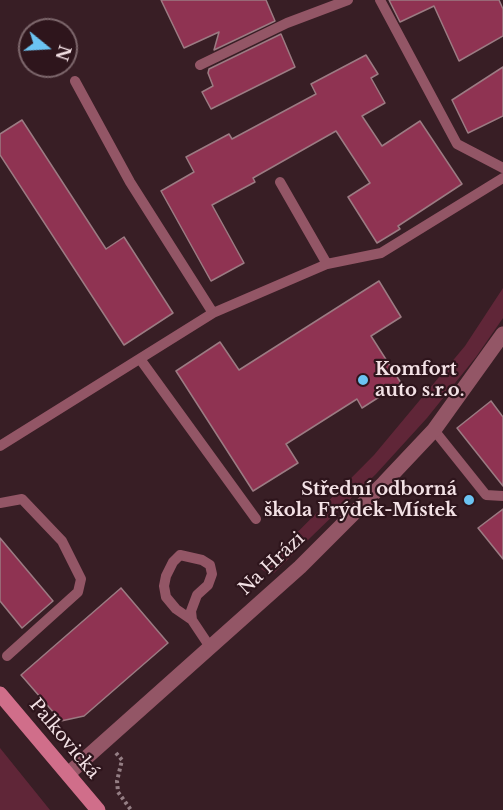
<!DOCTYPE html>
<html>
<head>
<meta charset="utf-8">
<style>
	body { margin:0 }
	#map { position:relative; width:503px; height:810px; overflow:hidden; background:#381e25; font-family:"Libre Baskerville",serif }
	canvas { display:block }
	.north { position:absolute; left:18px; top:18px; width:60px; height:60px; box-sizing:border-box; background:#2e151c; border:2px solid #7d676c; border-radius:50%; rotate:108deg; font-size:16px; font-weight:700; line-height:24px; text-align:center; color:#f3e1e5 }
	.north::after { content:''; display:block; margin:auto; width:21px; height:27px; background:#6bc3f2; clip-path:polygon(50% 0,100% 100%,50% 72%,0 100%) }
</style>
</head>
<body>
<div id="map">
<canvas width="503" height="810"></canvas>
<div class="north">N</div>
</div>
<script>
const g = document.querySelector('canvas').getContext('2d');
g.lineJoin = 'round';
function paint(path, color) { g.fillStyle = color; g.fill(path, 'evenodd'); }
const toPath = rows => new Path2D(rows.map(r => 'M' + r).join(''));
function trace(path, color, width, dash) { g.strokeStyle = color; g.lineWidth = width; g.lineCap = dash ? 'butt' : 'round'; g.setLineDash(dash || []); g.stroke(path); }
function write(font, color, halo, rows, align = 'center') {
  g.font = font + ' "Libre Baskerville",serif'; g.lineWidth = 4.5; g.setLineDash([]); g.textBaseline = 'middle'; g.strokeStyle = halo; g.fillStyle = color; for (const [text, x, y, turn = 0] of rows) {
    g.save(); g.translate(x, y); g.rotate((+turn || 0) * Math.PI / 180); g.textAlign = isNaN(turn) ? turn : align; if (halo) g.strokeText(text, 0, 0); g.fillText(text, 0, 0); g.restore();
  }
}
const green = toPath([
	[503,288,503,318,476,357,427,418,376,474,274,573,266,572,261,569,374,455,465,346],
	[0,748,50,810,0,810]
]);
const building = toPath([
	[161,0,266,0,275,21,214,50,219,32,184,48,161,0],
	[389,0,499,0,503,9,503,36,459,61,434,6,400,22,389,0],
	[281,34,295,67,211,109,202,92,213,86,208,73,209,69,281,34],
	[366,55,378,74,371,78,385,103,362,116,382,146,420,121,462,184,398,226,400,229,377,243,348,197,370,183,336,131,253,178,255,182,212,205,244,263,211,281,161,191,194,172,186,157,229,134,232,139,316,94,311,84,366,55],
	[503,67,503,116,468,133,452,100,503,67],
	[22,120,106,249,124,237,173,313,124,345,0,155,0,134,22,120],
	[379,281,401,317,371,336,401,383,362,408,357,399,286,444,298,463,253,491,176,371,220,342,239,370,379,281],
	[491,401,503,417,503,486,457,428,491,401],
	[503,509,503,559,478,528,503,509],
	[0,538,53,601,22,628,0,601,0,538],
	[121,588,168,643,84,716,61,721,21,675,121,588]
]);
const path = toPath([
	[116,753,122,760,117,781,118,792,131,810]
]);
const lane = toPath([
	[380,0,457,144,503,168],
	[200,65,287,23,348,0],
	[75,81,130,182,213,313],
	[280,182,327,264],
	[140,359,256,519],
	[434,430,486,495,503,496],
	[0,446,213,313,327,264,381,253,503,178],
	[0,503,22,499,62,541,81,579,78,592,7,656],
	[192,620,176,609,166,597,164,586,166,576,173,562,180,555,202,560,210,565,212,574,208,585,197,595,191,611,192,620,210,647]
]);
const street = toPath([
	[68,774,300,567,384,483,434,430,503,334]
]);
const secondary = toPath([
	[0,694,98,810]
]);
const markers = [
	[363,380,6,"#6bc3f2"],
	[469,500,6,"#6bc3f2"]
];
const poiNames = [
	["Komfort",375,370],
	["auto s.r.o.",375,391],
	["Střední odborná",457,490,"right"],
	["škola Frýdek-Místek",457,511,"right"]
];
const streetNames = [
	["Na Hrázi",272,564,-43],
	["Palkovická",64,739,50]
];
paint(green, '#602638');
paint(building, '#8f3352');
trace(building, '#9c7b83', 1.5);
trace(path, '#947e84', 4, [3, 3]);
trace(lane, '#935666', 10);
trace(street, '#935666', 15);
trace(secondary, '#d06e8a', 15);
for (const [x, y, r, color] of markers) { const dot = new Path2D(); dot.arc(x, y, r, 0, 2 * Math.PI); g.fillStyle = color; g.fill(dot); trace(dot, '#2e151c', 2); }
write('bold 18px', '#f3e1e5', '#2e151c', poiNames, 'left');
write('18px', '#f3e1e5', '#2e151c', streetNames);
</script>
</body>
</html>
